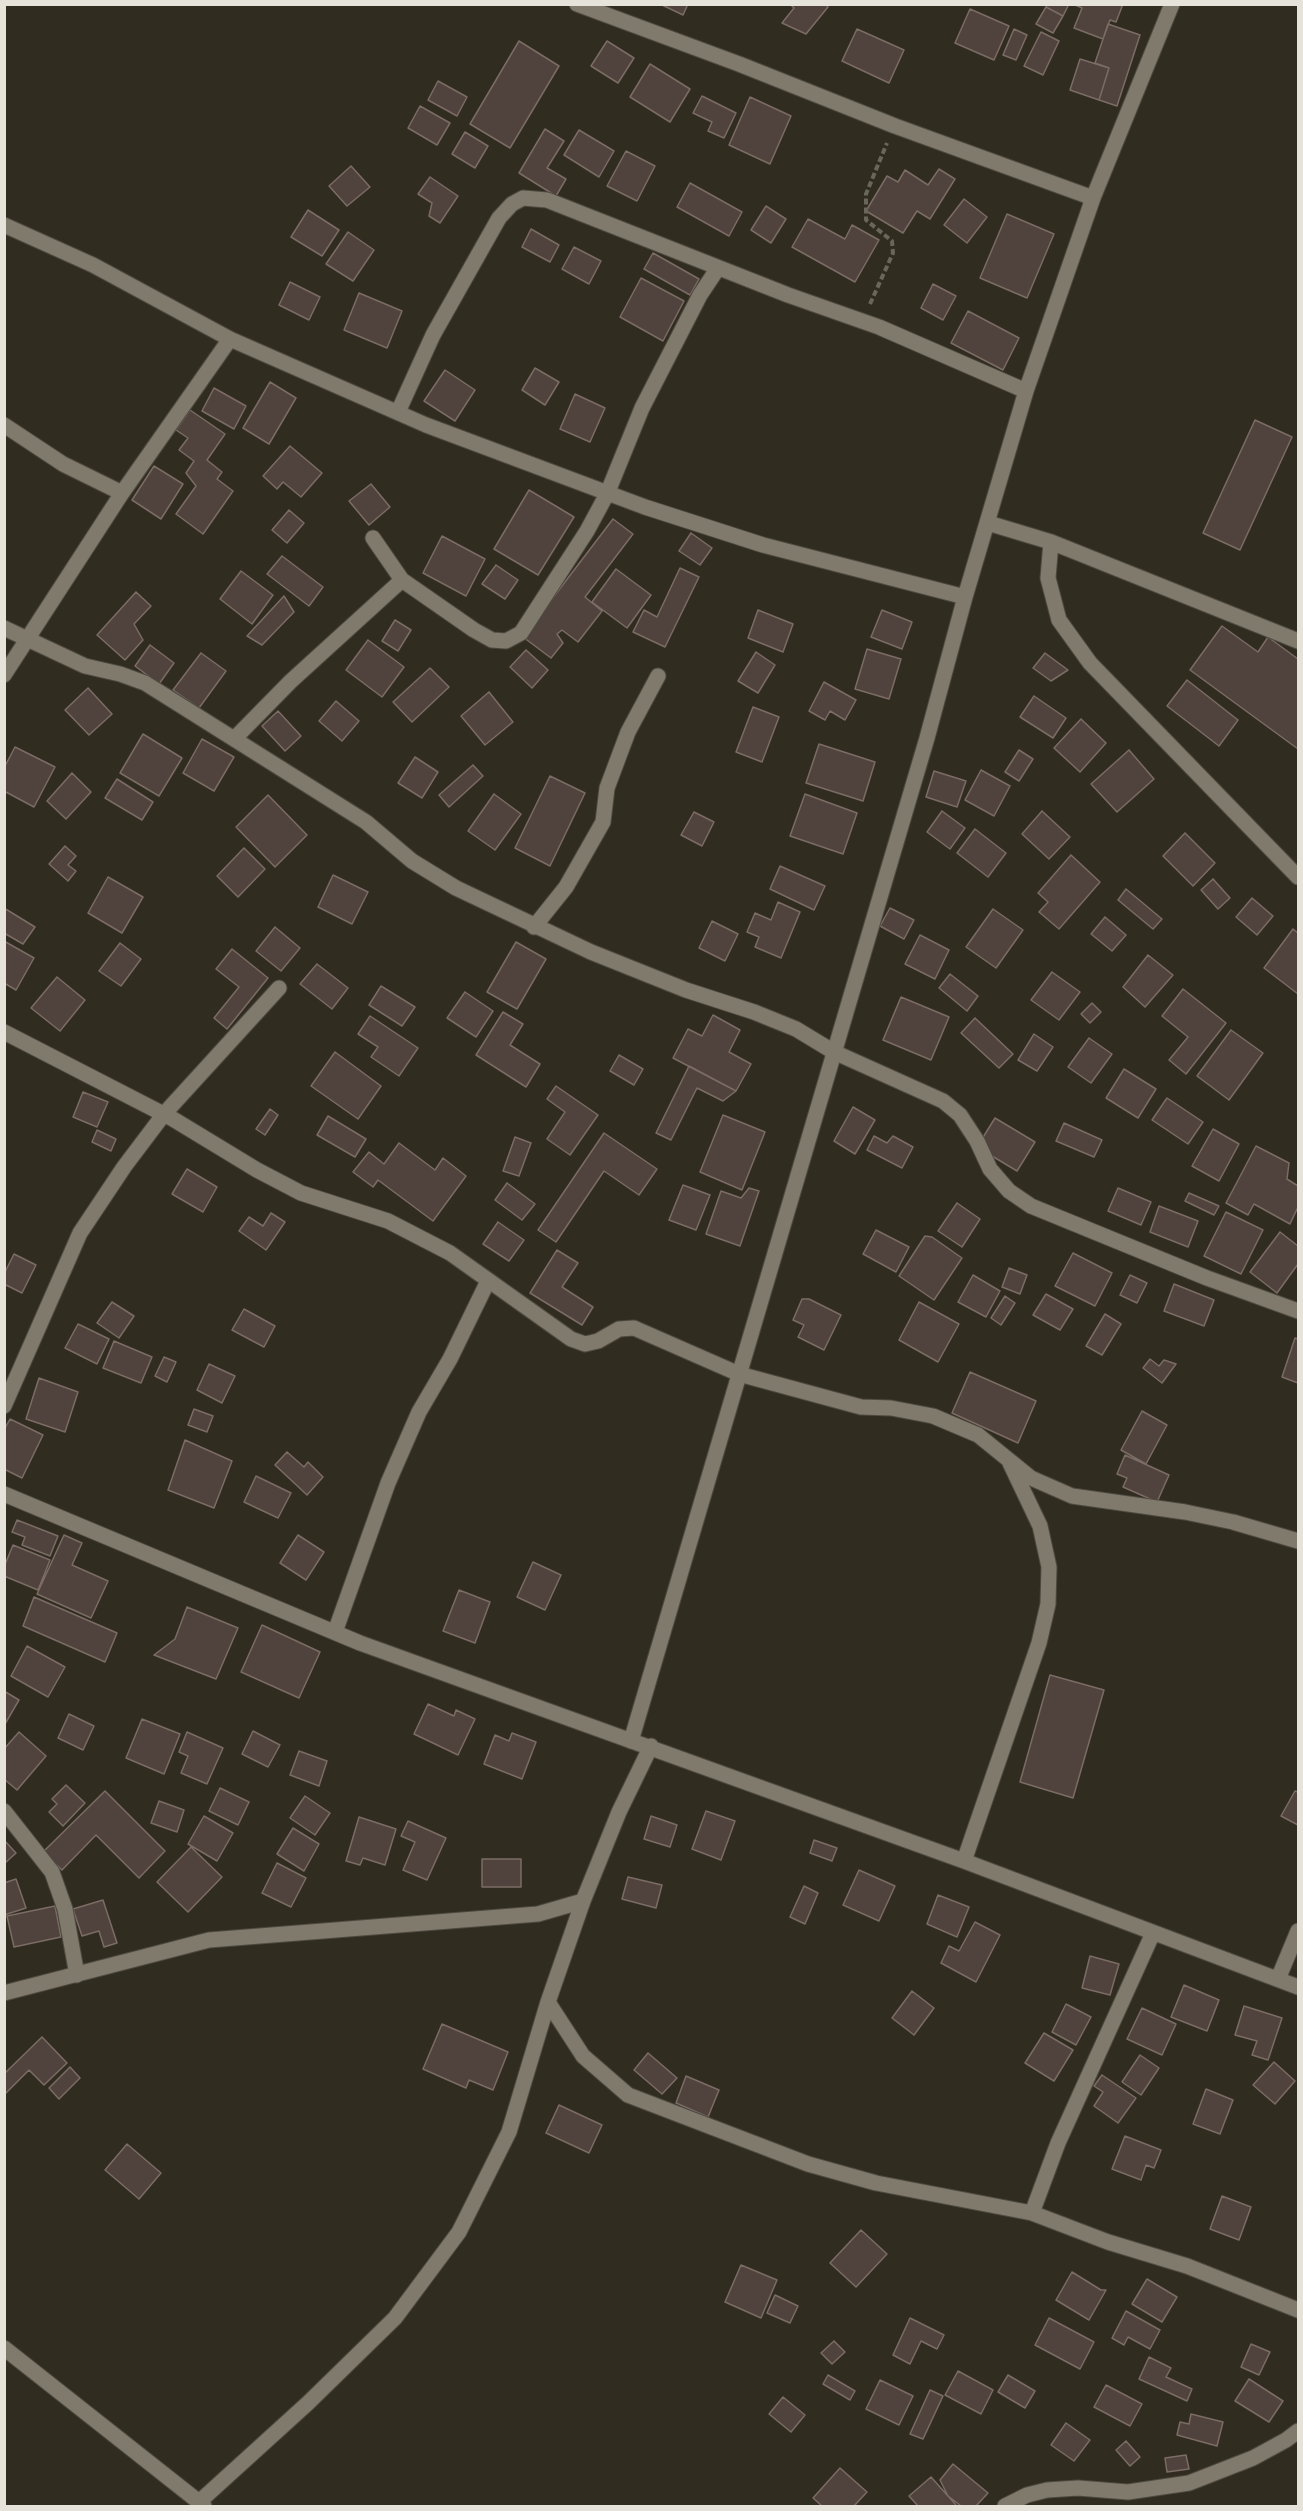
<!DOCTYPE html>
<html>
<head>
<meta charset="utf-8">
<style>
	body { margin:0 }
	#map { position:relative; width:1303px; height:2511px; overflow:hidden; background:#312c20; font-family:Merriweather,serif }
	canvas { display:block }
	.frame { position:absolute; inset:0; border:6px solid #e6e3db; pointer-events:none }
</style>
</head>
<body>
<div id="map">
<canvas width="1303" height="2511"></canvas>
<div class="frame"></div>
</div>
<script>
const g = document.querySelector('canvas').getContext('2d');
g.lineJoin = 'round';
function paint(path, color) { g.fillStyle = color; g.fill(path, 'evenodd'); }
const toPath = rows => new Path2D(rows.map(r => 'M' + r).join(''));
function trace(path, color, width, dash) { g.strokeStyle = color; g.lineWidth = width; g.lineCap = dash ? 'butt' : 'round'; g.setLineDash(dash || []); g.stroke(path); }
const building = toPath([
	[660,4,688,4,683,15,660,4],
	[790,4,825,4,828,7,806,34,782,23,794,8,790,4],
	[1047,4,1069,4,1063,16,1046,7,1047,4],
	[1073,4,1123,4,1116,22,1110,20,1103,39,1074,28,1082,8,1073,4],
	[1046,7,1063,16,1053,33,1036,24,1046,7],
	[970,9,1009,26,994,60,955,43,970,9],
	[1108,24,1140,35,1117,106,1099,100,1109,68,1095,63,1108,24],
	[857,29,904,50,889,83,842,61,857,29],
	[1014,29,1027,35,1016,60,1003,55,1014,29],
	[1041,32,1059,41,1043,75,1024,66,1041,32],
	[519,41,559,66,510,148,470,124,519,41],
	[607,41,634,58,618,83,591,66,607,41],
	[1080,59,1109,68,1099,100,1070,90,1080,59],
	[650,64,690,89,670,122,630,97,650,64],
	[438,81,467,97,457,116,428,100,438,81],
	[702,96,736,113,724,138,708,131,712,122,693,113,702,96],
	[750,97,791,116,770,164,729,145,750,97],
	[420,106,450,123,437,145,408,128,420,106],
	[545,129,564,141,547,168,566,179,556,196,519,173,545,129],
	[579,130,614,151,599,177,564,155,579,130],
	[465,132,488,146,475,168,452,154,465,132],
	[626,151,655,166,637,201,607,186,626,151],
	[351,166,370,187,347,206,329,186,351,166],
	[939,169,955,179,930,219,917,211,903,233,866,211,887,176,898,182,905,170,928,185,939,169],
	[430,177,458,196,440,223,429,216,432,203,418,194,430,177],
	[690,183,742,212,729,236,677,207,690,183],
	[964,199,987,217,967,243,944,225,964,199],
	[766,206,786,219,771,243,751,230,766,206],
	[308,210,339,230,322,256,291,237,308,210],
	[1007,214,1054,234,1027,298,980,278,1007,214],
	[808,219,845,239,852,225,879,240,855,282,792,247,808,219],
	[531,229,559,245,550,262,522,247,531,229],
	[348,232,374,250,353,281,326,264,348,232],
	[574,247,601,261,589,284,562,269,574,247],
	[653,253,699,279,690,295,644,269,653,253],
	[641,278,684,301,663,341,620,317,641,278],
	[290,282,320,297,309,320,279,305,290,282],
	[933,284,956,296,943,320,921,308,933,284],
	[359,293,402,311,387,348,344,330,359,293],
	[968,311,1019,338,1003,370,951,343,968,311],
	[535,368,559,382,545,405,522,390,535,368],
	[445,370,475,390,455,421,424,401,445,370],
	[270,382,296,398,269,444,243,428,270,382],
	[214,388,246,406,234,429,202,411,214,388],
	[575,394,605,408,590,442,560,429,575,394],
	[190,410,225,434,207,460,222,472,217,479,233,491,203,534,176,514,196,486,186,473,194,461,179,450,188,438,176,430,190,410],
	[1255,420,1292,437,1240,550,1203,533,1255,420],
	[290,446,322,473,301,497,283,482,277,489,263,476,290,446],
	[154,466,183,484,161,519,132,500,154,466],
	[371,484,390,507,369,525,349,501,371,484],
	[529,490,574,517,538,575,494,549,529,490],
	[289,510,304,523,287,543,272,530,289,510],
	[613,519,633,534,585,597,602,611,578,642,562,630,557,634,563,643,551,658,523,637,613,519],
	[691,533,712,548,700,565,679,551,691,533],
	[442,536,485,559,466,596,423,573,442,536],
	[282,556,323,587,309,606,267,574,282,556],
	[496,565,518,580,505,599,482,584,496,565],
	[680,568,699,577,665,647,633,632,644,610,657,617,680,568],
	[616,569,651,595,627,628,592,602,616,569],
	[241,571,273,595,252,624,220,599,241,571],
	[136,592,151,606,134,624,143,640,125,660,97,635,136,592],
	[284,596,294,612,262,645,247,636,284,596],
	[758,610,793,624,783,652,748,638,758,610],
	[882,610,912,622,902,649,871,637,882,610],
	[395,620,411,630,398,651,382,641,395,620],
	[1222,626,1258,652,1268,637,1298,659,1298,749,1190,670,1222,626],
	[368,640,404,667,382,697,346,670,368,640],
	[150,645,174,663,159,684,135,666,150,645],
	[867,649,901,659,889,699,855,689,867,649],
	[526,650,548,670,532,688,510,667,526,650],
	[756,652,775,665,758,693,738,681,756,652],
	[201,653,226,671,199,708,173,690,201,653],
	[1045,653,1068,670,1051,681,1033,668,1045,653],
	[430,668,449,687,412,722,393,702,430,668],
	[1187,680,1238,720,1219,746,1167,706,1187,680],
	[824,682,856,700,845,720,830,711,825,720,809,711,824,682],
	[88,688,112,714,89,735,65,710,88,688],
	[489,692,513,722,485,745,461,716,489,692],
	[1034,696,1066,718,1053,738,1020,717,1034,696],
	[336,701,359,721,342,741,319,721,336,701],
	[753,707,779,717,762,762,736,752,753,707],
	[278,711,301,736,285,751,262,726,278,711],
	[1081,719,1106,743,1080,772,1054,748,1081,719],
	[143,734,182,758,159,796,120,773,143,734],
	[202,739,234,757,214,791,183,773,202,739],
	[819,744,875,762,863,801,806,783,819,744],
	[15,747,55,767,34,807,4,791,4,768,15,747],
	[1019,750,1033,759,1019,781,1005,772,1019,750],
	[1129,750,1154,779,1117,812,1091,784,1129,750],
	[415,757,438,772,422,798,398,783,415,757],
	[473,765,483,776,449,807,439,795,473,765],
	[981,770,1010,786,994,816,965,800,981,770],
	[934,771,966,781,957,807,926,797,934,771],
	[72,773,91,792,66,819,47,801,72,773],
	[550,776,585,793,550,866,515,848,550,776],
	[117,779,153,802,142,820,105,798,117,779],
	[494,794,521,814,495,850,468,831,494,794],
	[805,794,857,813,843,854,790,836,805,794],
	[268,795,307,835,275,867,236,827,268,795],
	[942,811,965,828,950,849,927,832,942,811],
	[1042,811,1070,837,1049,859,1022,834,1042,811],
	[694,812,714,822,702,846,681,835,694,812],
	[975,829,1006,853,988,877,957,853,975,829],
	[1185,833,1215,863,1193,886,1163,856,1185,833],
	[65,846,76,856,68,865,76,871,68,881,49,864,65,846],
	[244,848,265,869,238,897,217,876,244,848],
	[1071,855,1100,882,1059,929,1039,912,1048,902,1038,893,1071,855],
	[780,866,825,886,814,910,770,889,780,866],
	[333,875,368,892,352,924,318,907,333,875],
	[108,877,143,897,122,933,88,913,108,877],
	[1213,879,1230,898,1218,909,1201,890,1213,879],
	[1126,889,1162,919,1153,929,1118,900,1126,889],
	[1252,898,1273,916,1257,935,1236,917,1252,898],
	[778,902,800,912,781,958,755,947,759,937,747,932,755,913,771,920,778,902],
	[4,908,35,927,23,944,4,933,4,908],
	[890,908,914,920,904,939,880,926,890,908],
	[993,909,1023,930,996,968,966,947,993,909],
	[1105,917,1126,935,1112,951,1091,934,1105,917],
	[712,921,738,934,725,961,699,948,712,921],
	[275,927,300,948,281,971,256,951,275,927],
	[1293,929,1298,933,1298,994,1264,968,1293,929],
	[920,935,949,950,935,979,905,964,920,935],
	[4,941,34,958,16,990,4,983,4,941],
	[516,942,546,959,517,1009,487,992,516,942],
	[120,943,141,959,121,986,99,971,120,943],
	[232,949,268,978,227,1029,214,1018,239,987,216,969,232,949],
	[1148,955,1173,975,1145,1007,1123,987,1148,955],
	[317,964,348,988,332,1009,300,984,317,964],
	[1052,972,1080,992,1059,1020,1031,1000,1052,972],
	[950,974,978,996,967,1011,939,988,950,974],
	[57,977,85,1000,60,1031,31,1008,57,977],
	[381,986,415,1007,402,1026,369,1005,381,986],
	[1183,989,1226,1023,1186,1074,1169,1060,1188,1037,1162,1016,1183,989],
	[465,992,493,1011,476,1037,447,1018,465,992],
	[901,997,949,1017,931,1060,883,1040,901,997],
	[1092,1003,1101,1012,1090,1023,1081,1014,1092,1003],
	[503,1012,523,1024,510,1045,540,1064,526,1087,476,1055,503,1012],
	[713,1015,740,1030,729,1052,751,1064,736,1091,673,1058,688,1029,702,1036,713,1015],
	[370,1016,418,1048,399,1076,371,1057,378,1047,358,1034,370,1016],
	[975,1018,1013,1054,999,1068,961,1033,975,1018],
	[1231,1030,1263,1053,1229,1100,1197,1076,1231,1030],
	[1034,1034,1053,1047,1037,1071,1018,1060,1034,1034],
	[1089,1038,1112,1054,1091,1083,1068,1067,1089,1038],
	[335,1052,381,1086,358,1119,311,1086,335,1052],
	[619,1055,643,1069,634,1085,610,1071,619,1055],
	[689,1066,736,1091,723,1101,697,1088,671,1140,656,1133,689,1066],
	[1124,1069,1156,1089,1138,1118,1106,1098,1124,1069],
	[556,1086,598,1115,570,1155,547,1139,565,1112,547,1099,556,1086],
	[83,1092,108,1102,97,1127,73,1117,83,1092],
	[1167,1098,1203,1122,1188,1144,1152,1120,1167,1098],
	[853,1107,875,1120,855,1154,834,1141,853,1107],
	[270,1109,278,1115,265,1135,256,1129,270,1109],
	[723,1115,765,1132,742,1190,700,1172,723,1115],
	[328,1116,366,1139,355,1157,317,1135,328,1116],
	[995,1118,1035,1142,1017,1171,977,1147,995,1118],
	[1064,1123,1102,1140,1094,1157,1056,1141,1064,1123],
	[1213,1129,1239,1144,1219,1181,1192,1166,1213,1129],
	[97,1130,116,1139,111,1151,92,1142,97,1130],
	[604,1133,657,1169,639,1195,604,1171,556,1242,538,1230,604,1133],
	[874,1136,887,1143,893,1136,913,1147,902,1168,867,1150,874,1136],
	[515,1137,531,1143,519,1176,503,1171,515,1137],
	[399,1143,435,1170,443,1158,466,1176,433,1221,378,1180,373,1187,353,1172,369,1152,384,1164,399,1143],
	[1256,1146,1289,1163,1287,1179,1298,1186,1298,1207,1290,1224,1254,1204,1248,1215,1226,1203,1256,1146],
	[187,1169,217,1187,203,1212,172,1194,187,1169],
	[507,1183,535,1204,522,1220,495,1200,507,1183],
	[683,1185,710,1195,696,1230,669,1220,683,1185],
	[749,1188,759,1191,740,1246,706,1234,721,1191,741,1198,749,1188],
	[1118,1188,1151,1202,1141,1225,1108,1211,1118,1188],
	[1189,1193,1219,1206,1214,1215,1185,1201,1189,1193],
	[957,1203,980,1219,962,1247,938,1231,957,1203],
	[1159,1206,1198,1221,1188,1247,1150,1232,1159,1206],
	[1226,1212,1263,1230,1241,1274,1204,1256,1226,1212],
	[271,1213,285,1222,266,1250,239,1231,249,1217,263,1226,271,1213],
	[498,1222,524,1240,509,1261,483,1244,498,1222],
	[876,1230,909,1247,896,1272,863,1254,876,1230],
	[1280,1232,1298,1246,1298,1264,1277,1293,1250,1272,1280,1232],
	[925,1236,932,1237,962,1258,934,1300,899,1276,925,1236],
	[557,1250,578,1263,562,1287,593,1307,582,1325,530,1293,557,1250],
	[1073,1253,1112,1273,1095,1306,1055,1286,1073,1253],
	[14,1254,36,1265,22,1293,4,1284,4,1274,14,1254],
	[1009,1268,1027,1275,1020,1294,1002,1287,1009,1268],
	[973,1275,1000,1291,986,1317,958,1302,973,1275],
	[1130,1275,1147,1283,1137,1303,1120,1295,1130,1275],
	[1174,1284,1214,1300,1204,1326,1164,1311,1174,1284],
	[1046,1294,1073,1309,1060,1330,1033,1315,1046,1294],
	[1005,1296,1015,1303,1001,1325,991,1318,1005,1296],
	[802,1299,809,1299,841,1315,824,1350,798,1337,804,1325,793,1320,802,1299],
	[112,1302,134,1316,119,1338,97,1323,112,1302],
	[919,1302,959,1324,938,1362,899,1340,919,1302],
	[244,1309,275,1326,264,1347,232,1330,244,1309],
	[1105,1314,1121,1324,1102,1355,1086,1346,1105,1314],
	[78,1324,109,1339,97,1364,65,1348,78,1324],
	[1295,1338,1298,1339,1298,1383,1282,1377,1295,1338],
	[114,1341,152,1357,141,1383,103,1368,114,1341],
	[164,1357,176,1362,167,1382,155,1376,164,1357],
	[1150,1359,1159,1366,1164,1360,1176,1364,1162,1383,1143,1368,1150,1359],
	[209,1364,235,1376,222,1403,197,1390,209,1364],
	[970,1372,1036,1401,1018,1443,952,1413,970,1372],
	[39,1378,78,1392,65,1432,26,1419,39,1378],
	[194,1409,213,1416,207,1432,188,1425,194,1409],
	[1142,1411,1167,1425,1146,1464,1121,1450,1142,1411],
	[10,1419,43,1435,22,1478,4,1469,4,1430,10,1419],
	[185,1440,232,1461,214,1508,168,1490,185,1440],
	[287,1452,304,1467,308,1462,323,1477,307,1495,275,1465,287,1452],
	[1125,1455,1169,1475,1157,1502,1123,1487,1127,1478,1117,1474,1125,1455],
	[256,1476,291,1493,278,1518,244,1502,256,1476],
	[17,1520,58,1536,50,1556,22,1545,25,1537,12,1532,17,1520],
	[64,1535,82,1543,72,1565,108,1581,91,1618,37,1594,64,1535],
	[298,1535,324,1552,306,1580,280,1563,298,1535],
	[13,1545,50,1560,38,1590,4,1576,4,1567,13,1545],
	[533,1562,561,1575,545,1610,517,1597,533,1562],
	[459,1590,490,1602,475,1643,443,1631,459,1590],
	[34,1597,117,1633,105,1662,23,1626,34,1597],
	[187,1607,238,1628,216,1679,154,1655,175,1639,187,1607],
	[262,1625,320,1652,299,1698,241,1672,262,1625],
	[27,1646,65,1667,48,1697,11,1676,27,1646],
	[1050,1675,1104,1690,1073,1798,1020,1782,1050,1675],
	[4,1691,19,1700,5,1724,4,1723,4,1691],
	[428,1704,454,1716,456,1710,475,1719,458,1755,414,1734,428,1704],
	[69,1714,94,1726,83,1750,58,1738,69,1714],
	[142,1719,180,1734,164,1774,126,1758,142,1719],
	[253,1731,280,1745,268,1767,242,1754,253,1731],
	[19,1732,46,1756,17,1790,4,1779,4,1749,19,1732],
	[187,1732,223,1748,207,1784,181,1773,188,1756,179,1752,187,1732],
	[512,1733,536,1742,522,1779,484,1764,495,1735,509,1741,512,1733],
	[299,1751,327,1761,319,1786,290,1775,299,1751],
	[66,1785,85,1803,63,1826,49,1812,57,1804,52,1799,66,1785],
	[220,1788,249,1802,238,1825,209,1811,220,1788],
	[105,1791,165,1851,139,1878,96,1835,62,1870,43,1852,105,1791],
	[1295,1791,1298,1792,1298,1825,1281,1816,1295,1791],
	[305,1796,330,1813,315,1835,290,1818,305,1796],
	[159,1801,184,1810,177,1832,151,1823,159,1801],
	[706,1811,735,1821,721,1860,692,1849,706,1811],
	[204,1816,233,1833,217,1861,188,1844,204,1816],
	[651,1816,677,1825,670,1847,644,1839,651,1816],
	[359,1817,396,1829,385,1865,363,1858,360,1865,346,1861,359,1817],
	[408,1821,446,1838,427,1880,403,1870,415,1842,401,1836,408,1821],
	[293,1828,319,1844,304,1871,277,1854,293,1828],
	[4,1840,16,1853,5,1863,4,1861,4,1840],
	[814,1840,837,1848,832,1861,810,1853,814,1840],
	[191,1847,222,1877,188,1912,157,1882,191,1847],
	[482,1859,521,1859,521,1887,482,1887,482,1859],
	[277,1863,306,1878,291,1907,262,1893,277,1863],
	[859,1870,895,1886,879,1921,843,1905,859,1870],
	[628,1877,662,1885,656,1908,622,1899,628,1877],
	[16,1879,26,1908,4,1915,4,1883,16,1879],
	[804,1886,818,1893,805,1924,790,1917,804,1886],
	[938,1895,969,1907,957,1937,927,1924,938,1895],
	[103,1900,117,1943,104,1947,99,1931,82,1936,73,1909,103,1900],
	[55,1906,61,1937,14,1947,7,1916,55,1906],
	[975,1922,1000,1935,976,1982,941,1963,949,1946,959,1951,975,1922],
	[1090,1956,1119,1964,1110,1995,1082,1988,1090,1956],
	[1184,1985,1219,2000,1207,2031,1171,2017,1184,1985],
	[912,1991,934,2008,914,2035,892,2018,912,1991],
	[1066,2004,1091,2017,1076,2045,1052,2032,1066,2004],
	[1244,2006,1282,2018,1268,2060,1252,2055,1257,2041,1235,2035,1244,2006],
	[1142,2008,1176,2024,1162,2055,1127,2039,1142,2008],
	[442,2024,508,2052,493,2090,469,2080,466,2088,423,2069,442,2024],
	[1044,2033,1073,2050,1054,2081,1025,2063,1044,2033],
	[42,2037,67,2063,44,2085,29,2070,5,2094,4,2074,42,2037],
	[648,2053,677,2078,662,2094,634,2070,648,2053],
	[1140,2055,1159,2068,1141,2095,1122,2082,1140,2055],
	[1274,2062,1295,2081,1275,2104,1253,2085,1274,2062],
	[70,2067,80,2078,59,2099,49,2088,70,2067],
	[1102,2075,1136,2098,1118,2123,1094,2106,1103,2092,1094,2086,1102,2075],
	[686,2076,719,2090,708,2117,676,2103,686,2076],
	[1206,2089,1233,2100,1220,2134,1193,2124,1206,2089],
	[559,2105,602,2125,589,2153,546,2133,559,2105],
	[1125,2136,1161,2150,1154,2168,1146,2165,1141,2180,1112,2169,1125,2136],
	[127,2144,161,2173,139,2199,105,2170,127,2144],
	[1222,2196,1251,2207,1239,2240,1210,2229,1222,2196],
	[861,2230,887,2254,856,2287,830,2263,861,2230],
	[741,2265,777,2280,761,2318,725,2302,741,2265],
	[1072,2272,1101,2290,1106,2290,1089,2320,1056,2300,1072,2272],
	[1147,2279,1177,2297,1162,2322,1132,2304,1147,2279],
	[775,2295,798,2306,790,2323,767,2313,775,2295],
	[1126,2311,1160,2330,1150,2349,1128,2337,1124,2345,1112,2338,1126,2311],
	[910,2318,944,2335,937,2349,921,2341,910,2364,893,2355,910,2318],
	[1049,2318,1094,2342,1080,2369,1035,2345,1049,2318],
	[834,2341,845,2352,832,2364,821,2353,834,2341],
	[1251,2344,1270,2352,1259,2375,1241,2367,1251,2344],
	[1149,2357,1171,2368,1166,2377,1192,2389,1187,2401,1139,2379,1149,2357],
	[958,2371,993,2390,981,2414,945,2395,958,2371],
	[828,2375,855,2391,850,2400,823,2384,828,2375],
	[1008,2375,1035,2391,1025,2408,998,2392,1008,2375],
	[1249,2379,1283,2401,1269,2422,1235,2401,1249,2379],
	[880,2380,913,2396,899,2425,866,2409,880,2380],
	[1106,2385,1142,2404,1130,2426,1094,2407,1106,2385],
	[930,2390,943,2396,923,2439,910,2434,930,2390],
	[783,2397,805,2415,791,2432,769,2414,783,2397],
	[1191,2414,1223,2422,1217,2446,1177,2435,1180,2422,1189,2424,1191,2414],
	[1066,2423,1090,2440,1074,2461,1051,2445,1066,2423],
	[1126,2441,1140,2457,1130,2466,1116,2450,1126,2441],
	[1186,2455,1189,2469,1167,2472,1165,2458,1186,2455],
	[953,2464,988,2493,976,2506,961,2506,948,2496,940,2480,953,2464],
	[840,2468,867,2492,854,2506,822,2506,813,2498,840,2468],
	[931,2477,956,2505,955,2506,918,2506,909,2496,931,2477]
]);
const path = toPath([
	[870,304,893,253,892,241,866,220,866,194,887,143]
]);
const street = toPath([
	[577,4,739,64,895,126,1093,198],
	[4,225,93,265,230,339,426,425,645,507,763,545,965,597],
	[398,412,433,335,499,218,512,204,523,198,547,200,788,295,879,327,1026,391],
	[4,425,63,464,122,493],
	[988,523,1051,542,1298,641],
	[373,538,402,580,474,630,492,640,506,641,521,633,587,531,607,494,642,408,700,295,718,268],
	[1051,542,1048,578,1059,620,1090,663,1298,877],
	[4,628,85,666,120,674,145,683,366,822,412,861,456,888,591,952,686,990,754,1012,796,1029,834,1052,943,1101,960,1115,977,1141,990,1169,1009,1191,1031,1206,1207,1278,1298,1311],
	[4,675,122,493,230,339],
	[234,739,291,681,402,580],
	[534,927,566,887,603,822,607,788,628,732,658,676],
	[4,1032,173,1119,257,1170,301,1193,388,1221,450,1253,571,1339,585,1344,598,1341,619,1329,634,1328,739,1374,861,1407,891,1408,933,1416,978,1435,1031,1478,1072,1496,1185,1512,1233,1522,1298,1541],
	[4,1406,80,1233,124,1167,164,1114,279,988],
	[4,1494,360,1643,964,1861,1298,1987],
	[335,1632,388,1483,419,1412,450,1359,488,1281],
	[631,1741,927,738,965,597,1026,391,1093,198,1172,4],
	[4,1811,52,1872,65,1909,77,1975],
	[964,1861,1039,1643,1048,1604,1049,1567,1040,1526,1010,1463],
	[1278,1979,1298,1931],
	[4,1993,209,1940,538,1914,583,1901],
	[548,2002,583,2056,628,2095,808,2164,876,2183,1032,2213,1108,2242,1187,2266,1298,2310],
	[1032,2213,1058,2143,1153,1933],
	[4,2348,204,2506],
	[199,2502,308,2403,395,2318,459,2232,509,2132,548,2002,583,1901,619,1812,651,1746],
	[1005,2506,1027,2495,1047,2490,1078,2488,1128,2492,1189,2483,1253,2458,1286,2440,1298,2431]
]);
paint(building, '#50423c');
trace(building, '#7b6c66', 1.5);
trace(street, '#4e4a40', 17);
trace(path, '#6a665b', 4, [6, 3]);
trace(street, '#807a6d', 15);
</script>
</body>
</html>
